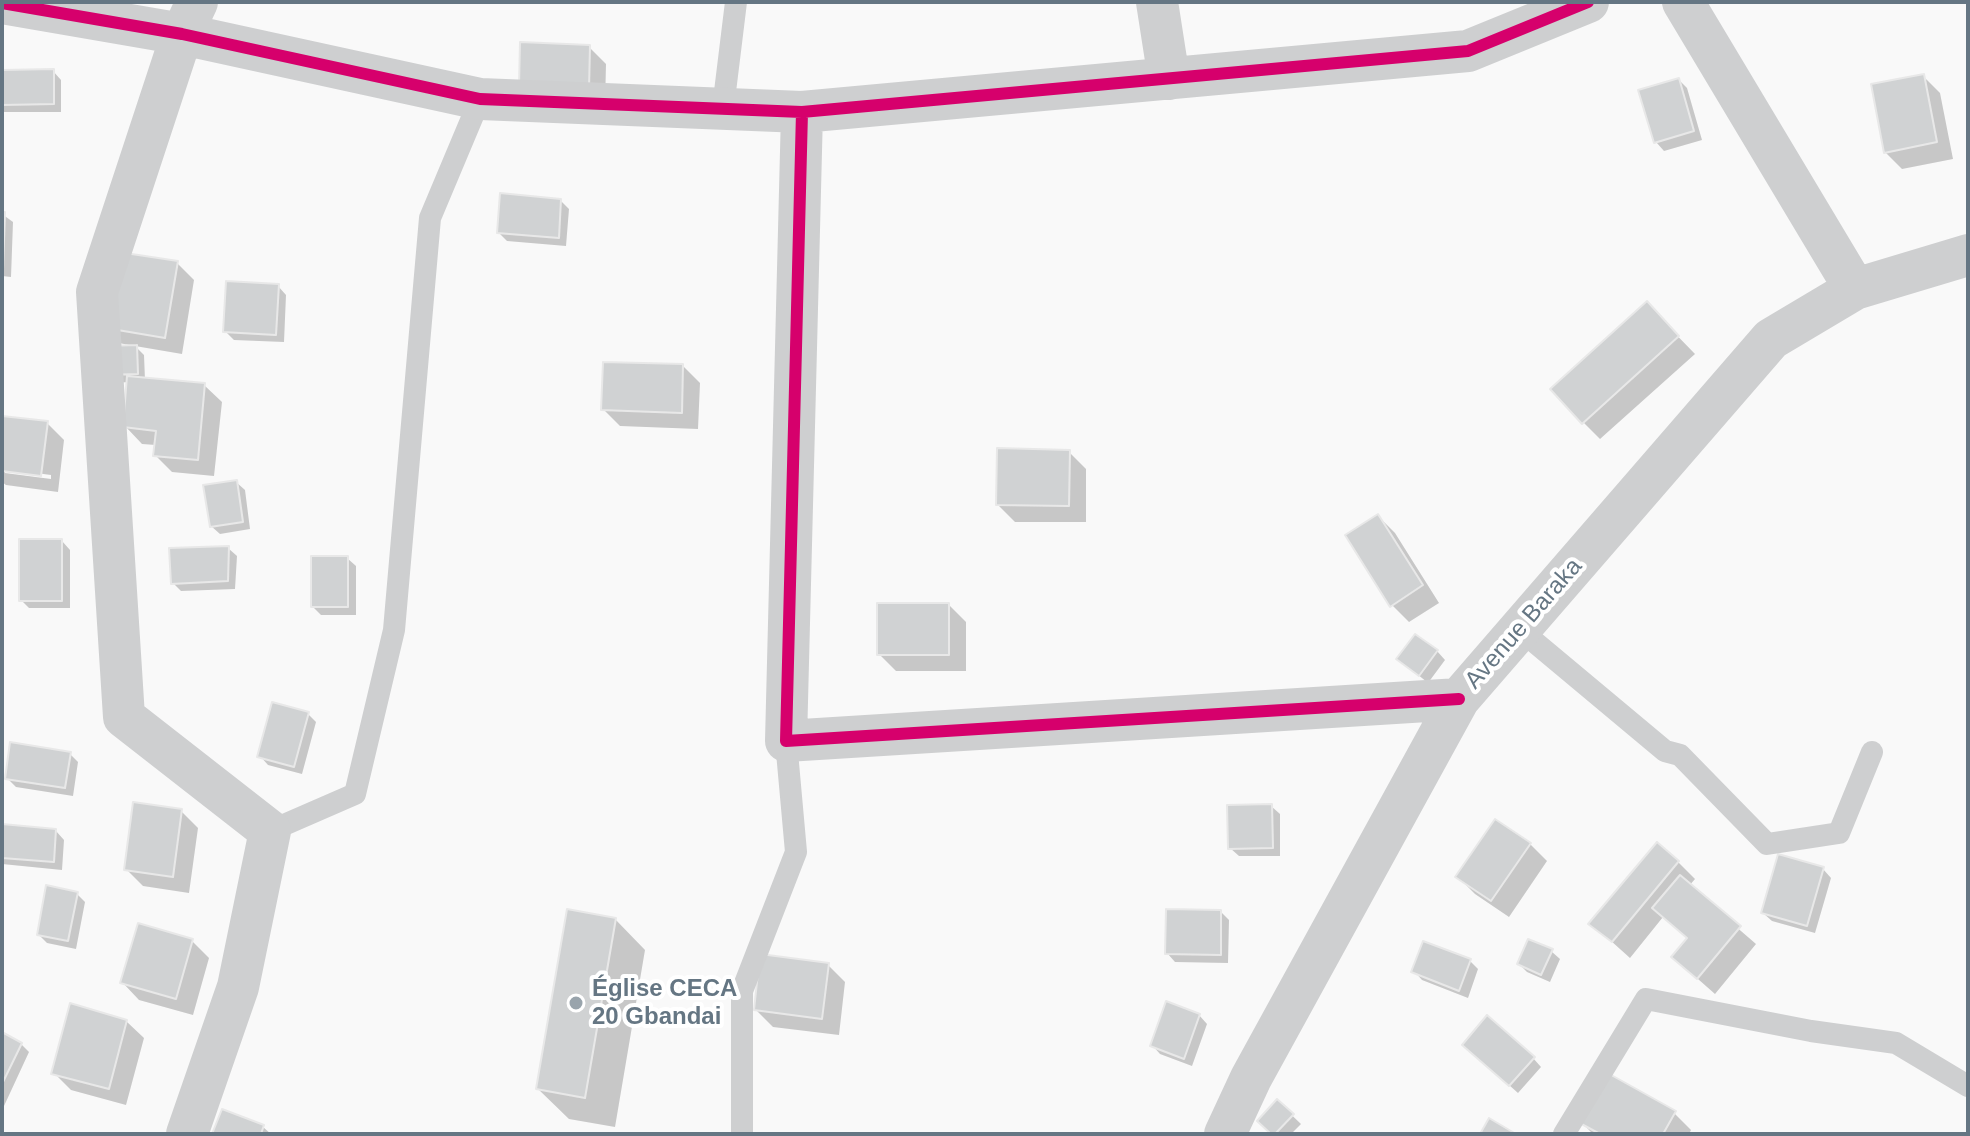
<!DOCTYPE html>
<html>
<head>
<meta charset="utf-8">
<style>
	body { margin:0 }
	#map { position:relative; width:1970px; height:1136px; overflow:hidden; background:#f9f9f9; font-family:Helvetica,sans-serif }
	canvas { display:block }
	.frame { position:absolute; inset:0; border:4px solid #657683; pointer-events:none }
</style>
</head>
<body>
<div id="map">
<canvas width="1970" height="1136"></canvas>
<div class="frame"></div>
</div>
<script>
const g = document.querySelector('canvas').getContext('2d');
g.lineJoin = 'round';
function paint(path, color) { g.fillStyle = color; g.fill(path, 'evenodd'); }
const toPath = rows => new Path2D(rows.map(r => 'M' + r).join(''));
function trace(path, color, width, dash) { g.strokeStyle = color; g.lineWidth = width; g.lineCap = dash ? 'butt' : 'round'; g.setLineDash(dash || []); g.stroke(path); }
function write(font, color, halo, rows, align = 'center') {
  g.font = font + ' Helvetica,sans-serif'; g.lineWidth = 8; g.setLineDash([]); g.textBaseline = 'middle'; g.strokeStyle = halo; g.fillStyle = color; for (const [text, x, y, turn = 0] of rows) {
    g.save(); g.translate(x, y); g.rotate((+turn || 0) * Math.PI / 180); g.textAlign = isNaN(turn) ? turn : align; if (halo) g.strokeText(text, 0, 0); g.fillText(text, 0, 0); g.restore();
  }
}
const shadow = toPath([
	[589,47,606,64,605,105,538,103],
	[53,71,61,80,61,112,2,112,2,72],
	[1923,76,1940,93,1953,159,1902,169,1885,152],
	[1679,80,1687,88,1702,140,1664,151,1656,142],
	[560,200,569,209,566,246,507,241,499,233],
	[2,214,13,222,11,277,2,276],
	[177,263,194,280,182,354,135,346,144,355,145,380,204,385,222,402,214,476,172,472,155,455,156,445,142,444,125,426,129,382,114,383,129,345,119,343,102,326],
	[278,286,286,295,284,342,234,340,225,331],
	[1663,321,1695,354,1600,439,1583,422],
	[683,366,700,383,698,429,620,426,603,409],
	[2,418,47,423,64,440,58,492,6,485,2,482],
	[5,469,51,475,51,479,5,473],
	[1069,452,1086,469,1086,522,1015,522,998,505],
	[236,482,245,490,250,529,220,534,211,526],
	[1378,516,1395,533,1439,603,1409,622,1392,605],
	[62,541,70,550,70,608,29,608,21,600],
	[228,548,237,556,235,589,181,591,173,583],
	[347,558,356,566,356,615,321,615,313,607],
	[949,605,966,622,966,671,896,671,879,654],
	[1437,651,1445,660,1428,683,1399,659],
	[308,714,316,722,302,774,268,765,260,756],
	[70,754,78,762,73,796,16,787,7,778],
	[1271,806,1280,814,1280,856,1239,856,1230,848],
	[181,811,198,828,189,893,143,886,126,869],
	[2,826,56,831,64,840,62,870,2,864],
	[1530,844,1547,861,1509,917,1475,894,1458,877],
	[1678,862,1695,879,1689,886,1756,944,1715,994,1673,957,1688,939,1663,917,1630,958,1591,923],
	[1823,869,1831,878,1815,933,1772,921,1763,913],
	[77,894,85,902,76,949,47,943,39,935],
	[1221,912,1229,920,1228,963,1175,962,1167,953],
	[615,919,645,950,615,1127,569,1119,538,1089],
	[192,941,209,958,193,1015,139,1000,122,982],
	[1551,951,1560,959,1550,982,1527,972,1519,964],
	[1470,961,1478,969,1468,998,1422,980,1414,971],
	[828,965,845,982,839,1035,773,1027,756,1010],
	[1199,1015,1207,1024,1192,1066,1160,1054,1152,1045],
	[126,1021,144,1038,126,1105,71,1090,54,1073],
	[2,1034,21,1044,29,1052,4,1106],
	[1473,1053,1533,1058,1541,1067,1518,1093],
	[1277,1101,1301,1124,1291,1134,1273,1134],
	[1674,1113,1691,1130,1689,1134,1593,1134,1579,1120],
	[263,1127,271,1134,215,1134]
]);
const building = toPath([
	[520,42,590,45,589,89,519,86,520,42],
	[54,69,54,104,2,105,2,70,54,69],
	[1924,74,1937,142,1884,153,1871,84,1924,74],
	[1679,78,1694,131,1654,143,1638,90,1679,78],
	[500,193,561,199,559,238,497,233,500,193],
	[2,212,5,212,3,269,2,269,2,212],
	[125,253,178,261,165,338,100,327,125,253],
	[226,281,279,284,276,335,223,332,226,281],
	[1647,301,1679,336,1582,424,1550,389,1647,301],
	[137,345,138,374,104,375,103,346,137,345],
	[603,362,683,364,682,413,601,410,603,362],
	[127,376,205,383,198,460,153,456,156,431,123,427,127,376],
	[2,416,48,421,41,476,2,471,2,416],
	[997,448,1070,450,1069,506,996,505,997,448],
	[237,480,243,522,210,527,203,485,237,480],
	[1378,514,1423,585,1390,607,1345,535,1378,514],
	[19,539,62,539,62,601,19,601,19,539],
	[229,546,228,581,171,584,169,548,229,546],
	[311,556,348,556,348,607,311,607,311,556],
	[877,603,949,603,949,655,877,655,877,603],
	[1415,634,1438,650,1419,676,1396,659,1415,634],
	[272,702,309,712,294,767,257,757,272,702],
	[10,742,71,752,65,788,5,779,10,742],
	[133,802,182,809,173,877,124,870,133,802],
	[1272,804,1273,848,1228,849,1227,805,1272,804],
	[1495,819,1531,843,1491,901,1455,877,1495,819],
	[2,824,56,829,54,862,2,858,2,824],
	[1657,842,1679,861,1612,942,1588,924,1657,842],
	[1778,854,1824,867,1807,926,1761,913,1778,854],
	[1680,875,1741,926,1697,979,1671,957,1687,938,1652,908,1680,875],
	[46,885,78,892,68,941,37,935,46,885],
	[567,909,616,918,585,1098,536,1089,567,909],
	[1166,909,1221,910,1221,955,1165,954,1166,909],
	[138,923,193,939,176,999,120,983,138,923],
	[1528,939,1553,949,1541,975,1517,964,1528,939],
	[1423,941,1471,959,1459,991,1411,972,1423,941],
	[760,954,829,963,822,1019,754,1010,760,954],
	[1166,1001,1200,1014,1184,1059,1150,1046,1166,1001],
	[70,1003,127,1020,109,1089,51,1074,70,1003],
	[1487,1015,1535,1057,1509,1086,1462,1045,1487,1015],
	[2,1032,22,1043,2,1084,2,1032],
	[1604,1071,1676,1111,1663,1134,1600,1134,1576,1121,1604,1071],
	[1277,1099,1294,1114,1275,1134,1271,1134,1257,1121,1277,1099],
	[222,1109,264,1125,261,1134,212,1134,222,1109],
	[1489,1118,1516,1134,1480,1134,1489,1118]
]);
const lane = toPath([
	[723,108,736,2],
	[1519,629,1665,751,1680,755,1767,844,1839,833,1872,752],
	[270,831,355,794,394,630,430,218,480,99],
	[742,1134,742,991,796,852,786,741],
	[1564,1134,1646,999,1811,1031,1896,1043,1968,1086]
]);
const street = toPath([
	[1157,2,1169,79],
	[1683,2,1855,289],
	[2,3,182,34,480,99,802,112,1468,51,1588,2],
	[802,112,786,741,1459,699],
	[187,1134,238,987,270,831,124,717,97,292,182,34,197,2],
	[1225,1134,1251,1078,1459,699,1771,339,1855,289,1968,255]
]);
const cycleway = toPath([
	[2,3,182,34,480,99,802,112,1468,51,1588,2],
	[802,112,786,741,1459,699]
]);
const markers = [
	[576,1003,8,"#99a4ac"]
];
const streetNames = [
	["Avenue Baraka",1524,624,-49]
];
const poiNames = [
	["Église CECA",592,989],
	["20 Gbandai",592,1017]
];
paint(shadow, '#0003');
paint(building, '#d0d2d3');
trace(building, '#e8e8e8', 2);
trace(lane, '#cecfd0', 22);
trace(street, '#cecfd0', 42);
trace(cycleway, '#d6006c', 12);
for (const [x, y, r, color] of markers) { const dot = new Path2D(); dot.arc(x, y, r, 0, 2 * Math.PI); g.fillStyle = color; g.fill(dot); trace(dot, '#fff', 3); }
write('24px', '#657683', '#fff', streetNames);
write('bold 24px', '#657683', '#fff', poiNames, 'left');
</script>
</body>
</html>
